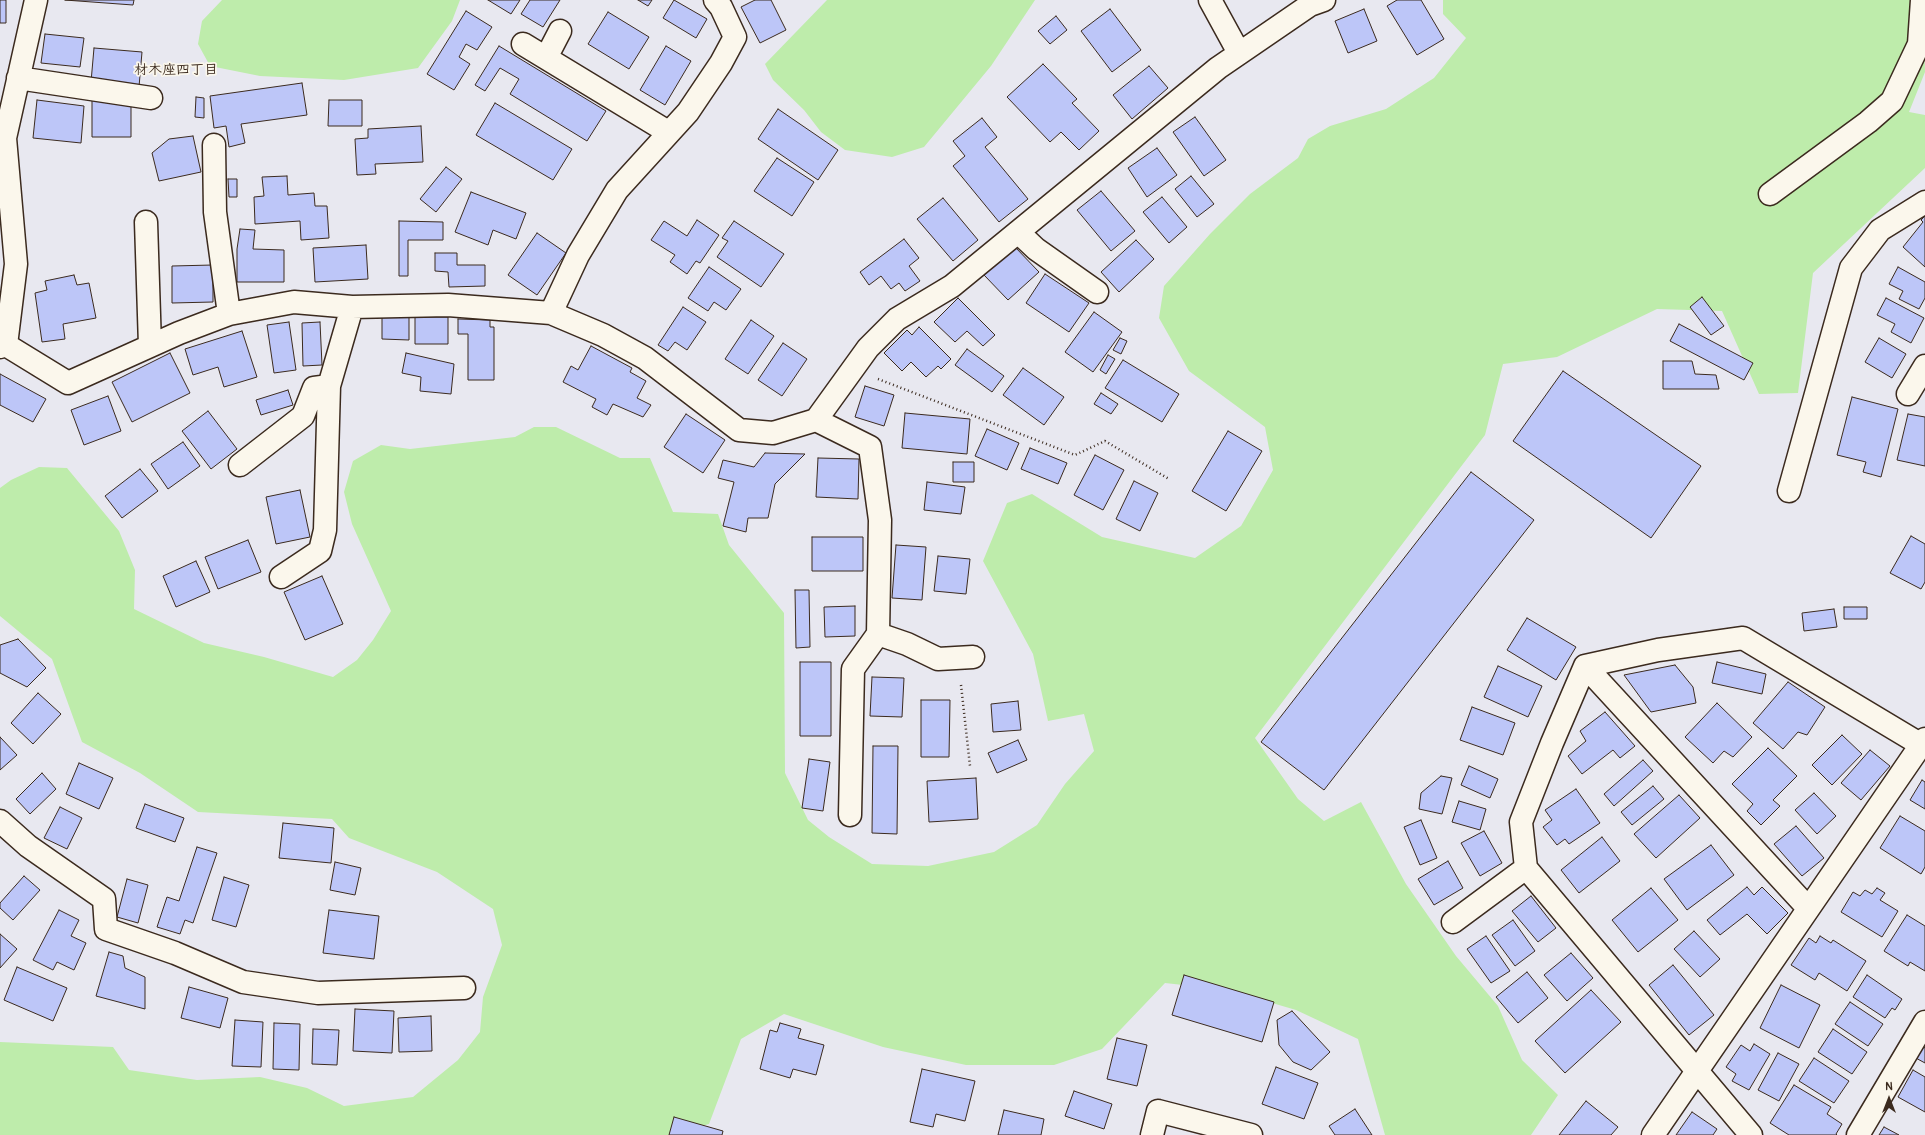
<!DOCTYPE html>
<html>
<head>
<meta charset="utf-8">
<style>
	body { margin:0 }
	#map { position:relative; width:1925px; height:1135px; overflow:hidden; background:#e8e8f0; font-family:Pangolin,sans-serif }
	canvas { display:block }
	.north { position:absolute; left:1869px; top:1079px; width:40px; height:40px; -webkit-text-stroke:3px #fbf7ec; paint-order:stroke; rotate:0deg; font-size:11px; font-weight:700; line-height:16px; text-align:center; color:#3b2a1e }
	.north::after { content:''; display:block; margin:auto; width:14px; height:18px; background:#3b2a1e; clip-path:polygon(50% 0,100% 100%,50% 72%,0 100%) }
</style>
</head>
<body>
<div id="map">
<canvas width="1925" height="1135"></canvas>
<div class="north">N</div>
</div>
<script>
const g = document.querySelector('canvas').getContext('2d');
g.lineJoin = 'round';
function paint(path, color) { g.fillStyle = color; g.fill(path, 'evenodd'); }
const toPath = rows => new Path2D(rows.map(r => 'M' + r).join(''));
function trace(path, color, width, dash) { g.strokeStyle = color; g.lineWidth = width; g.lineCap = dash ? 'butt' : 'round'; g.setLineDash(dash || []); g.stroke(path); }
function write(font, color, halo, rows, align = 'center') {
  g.font = font + ' Pangolin,"Klee One",sans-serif'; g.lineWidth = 3.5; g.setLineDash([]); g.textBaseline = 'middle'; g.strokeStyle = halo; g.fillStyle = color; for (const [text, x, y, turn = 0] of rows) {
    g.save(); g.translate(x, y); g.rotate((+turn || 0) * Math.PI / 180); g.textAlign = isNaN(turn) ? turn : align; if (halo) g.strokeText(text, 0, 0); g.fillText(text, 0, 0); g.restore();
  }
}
const green = toPath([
	[222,0,460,0,452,21,418,68,344,80,260,76,210,66,198,44,202,21],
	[827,0,1035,0,991,66,924,147,892,157,845,150,821,132,804,110,773,80,765,64],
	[1443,0,1923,0,1925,72,1909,112,1925,115,1925,168,1813,273,1798,393,1759,394,1722,311,1657,309,1557,357,1503,364,1485,435,1255,738,1298,799,1324,821,1361,802,1406,884,1456,956,1498,1006,1522,1060,1558,1095,1531,1135,1385,1135,1358,1039,1296,1010,1228,990,1165,983,1102,1049,1054,1065,966,1065,883,1047,784,1014,741,1039,709,1124,671,1135,0,1135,0,1042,113,1047,129,1070,197,1080,260,1077,307,1088,344,1106,413,1097,458,1060,480,1032,483,997,502,945,493,909,437,872,349,838,332,819,198,812,140,773,82,742,52,659,0,616,0,488,11,480,39,467,67,468,119,531,135,570,134,609,204,643,264,657,333,677,357,660,373,640,391,611,352,524,344,492,353,461,381,445,410,449,515,437,534,427,556,427,620,458,650,458,673,512,718,514,729,545,784,613,785,773,808,820,829,837,872,864,928,866,994,852,1037,825,1065,784,1094,751,1084,714,1048,721,1033,654,983,561,1007,503,1032,494,1102,537,1195,558,1241,526,1273,470,1265,427,1189,371,1159,318,1164,286,1210,234,1250,194,1298,158,1308,139,1330,126,1386,109,1434,78,1466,38,1443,14]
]);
const building = toPath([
	[0,0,6,0,6,23,0,23,0,0],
	[65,0,134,0,133,5,65,0],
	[488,0,520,0,511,14,488,0],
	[530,0,560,0,543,27,521,14,530,0],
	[638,0,652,0,648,6,638,0],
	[674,0,707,19,696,38,663,18,674,0],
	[755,0,771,0,786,30,760,43,741,7,755,0],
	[1397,0,1421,0,1444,39,1417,55,1387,6,1397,0],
	[1110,9,1141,50,1112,72,1081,31,1110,9],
	[1364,9,1377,41,1348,53,1335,21,1364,9],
	[466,11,492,27,477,50,466,44,459,57,470,64,454,90,427,74,466,11],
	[608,12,649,37,629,69,588,44,608,12],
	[1056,16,1067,30,1050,44,1038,31,1056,16],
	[45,34,84,38,80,67,41,63,45,34],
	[499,46,606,111,587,141,510,94,519,79,500,68,485,91,475,85,499,46],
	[666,46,691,61,665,105,640,90,666,46],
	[94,48,142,52,139,87,91,82,94,48],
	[1043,64,1077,99,1072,103,1099,131,1079,150,1061,132,1050,142,1007,97,1043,64],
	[1149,66,1168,88,1132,119,1113,95,1149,66],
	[302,83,307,115,241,124,245,143,229,147,226,126,214,128,210,96,302,83],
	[196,97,204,98,204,118,195,117,196,97],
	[92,98,131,98,131,137,92,137,92,98],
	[37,100,84,106,81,143,33,138,37,100],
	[329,100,362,100,362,126,328,126,329,100],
	[495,103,572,149,553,180,476,135,495,103],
	[778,109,838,150,818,180,758,139,778,109],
	[1195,117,1226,160,1204,176,1173,132,1195,117],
	[982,118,997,137,985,147,1028,199,999,222,953,166,965,156,953,141,982,118],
	[421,126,423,162,375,164,376,174,357,175,355,139,368,138,368,129,421,126],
	[193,136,201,172,159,181,152,153,169,139,193,136],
	[1157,148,1177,175,1147,197,1128,168,1157,148],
	[777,158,814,182,792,216,754,191,777,158],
	[446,167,462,179,436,212,420,199,446,167],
	[287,176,288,195,314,193,315,206,327,206,329,238,301,240,300,221,255,224,254,197,264,196,262,177,287,176],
	[1191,176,1214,204,1197,217,1175,189,1191,176],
	[228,179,237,179,237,197,229,197,228,179],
	[1101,191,1135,231,1111,251,1077,210,1101,191],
	[471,192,526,213,516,239,493,230,488,245,455,232,471,192],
	[1162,197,1187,227,1169,243,1143,212,1162,197],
	[943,198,978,240,953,261,917,219,943,198],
	[1925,216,1925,267,1903,247,1923,222,1921,220,1925,216],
	[697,220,719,235,700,263,696,261,687,274,670,262,675,255,651,240,664,221,687,236,697,220],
	[399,221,443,222,443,240,408,240,408,276,399,276,399,221],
	[734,221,784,254,761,287,717,257,728,241,722,238,734,221],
	[240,229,255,230,253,249,284,250,284,282,237,282,237,249,240,229],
	[537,233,566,253,537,295,508,275,537,233],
	[904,239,919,258,909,266,920,281,905,291,899,283,891,289,881,276,869,285,860,272,904,239],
	[1136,240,1154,259,1119,292,1101,272,1136,240],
	[366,245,368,279,315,282,313,248,366,245],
	[1015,247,1039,272,1008,300,984,275,1015,247],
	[435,253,457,253,457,265,485,265,485,286,449,287,448,272,435,271,435,253],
	[213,265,213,302,172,303,172,266,213,265],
	[709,267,741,289,726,310,714,302,708,311,688,298,709,267],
	[1898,267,1925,282,1925,298,1919,309,1899,299,1903,291,1889,284,1898,267],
	[1045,274,1089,303,1069,332,1026,303,1045,274],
	[74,275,77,285,89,283,96,318,63,324,65,339,42,342,35,293,47,290,45,281,74,275],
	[1702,297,1724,326,1711,335,1690,307,1702,297],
	[958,298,995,335,983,346,967,331,955,342,934,322,958,298],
	[1886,298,1924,318,1911,343,1891,332,1895,324,1877,315,1886,298],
	[683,307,706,322,687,350,675,342,668,351,658,345,683,307],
	[1094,312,1122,332,1093,372,1065,352,1094,312],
	[382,317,409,317,409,340,382,339,382,317],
	[415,317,448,317,448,344,415,344,415,317],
	[458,319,490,320,490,327,494,327,494,380,468,380,468,334,458,334,458,319],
	[751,320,774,336,748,374,725,359,751,320],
	[289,322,296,370,274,373,267,325,289,322],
	[320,322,322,365,303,366,302,323,320,322],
	[1679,324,1753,363,1744,380,1670,341,1679,324],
	[919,327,951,359,941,369,938,366,926,377,911,362,902,371,884,353,907,330,912,335,919,327],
	[242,331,257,377,224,387,218,367,193,375,185,349,242,331],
	[1120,338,1127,341,1121,354,1113,350,1120,338],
	[1879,338,1906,354,1892,378,1865,362,1879,338],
	[783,343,807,359,782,396,758,380,783,343],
	[591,346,632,368,630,372,646,381,637,398,651,405,643,417,613,404,607,415,592,407,596,399,563,382,571,366,578,370,591,346],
	[967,349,1004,376,992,392,955,365,967,349],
	[170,353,190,393,132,422,112,382,170,353],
	[406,353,454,364,451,394,420,391,421,377,402,373,406,353],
	[1108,355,1115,359,1106,374,1100,370,1108,355],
	[1123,360,1179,394,1162,422,1105,388,1123,360],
	[1663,361,1692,361,1695,374,1716,375,1719,389,1663,389,1663,361],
	[1023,368,1064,397,1044,425,1003,395,1023,368],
	[1563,371,1701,466,1651,538,1513,441,1563,371],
	[0,374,46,399,33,422,0,405,0,374],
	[865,386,894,395,884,426,855,417,865,386],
	[288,390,293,405,261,415,256,400,288,390],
	[1101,393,1118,404,1111,414,1094,404,1101,393],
	[108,396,121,431,84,445,71,410,108,396],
	[1852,397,1898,409,1881,477,1863,472,1866,462,1837,455,1852,397],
	[208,411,237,449,211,469,182,431,208,411],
	[905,413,970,419,967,454,902,448,905,413],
	[686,414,725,440,703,473,664,447,686,414],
	[1908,414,1925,417,1925,466,1897,460,1908,414],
	[987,429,1019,443,1007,470,975,456,987,429],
	[1228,431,1262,451,1226,511,1192,491,1228,431],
	[183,442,200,466,168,489,151,464,183,442],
	[1030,448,1067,463,1058,484,1021,469,1030,448],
	[765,453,805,454,775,484,768,518,748,518,746,532,723,526,734,482,718,478,723,460,754,467,765,453],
	[1095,455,1124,470,1103,510,1074,495,1095,455],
	[818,458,859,459,858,499,816,497,818,458],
	[953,462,974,462,974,482,953,482,953,462],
	[140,469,158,491,122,518,105,496,140,469],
	[1471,472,1534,520,1324,790,1261,742,1471,472],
	[1134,481,1158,493,1140,531,1116,519,1134,481],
	[927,482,965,487,961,514,924,510,927,482],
	[300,490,310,537,276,544,266,497,300,490],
	[1911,536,1925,544,1925,582,1921,589,1890,573,1911,536],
	[812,537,863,537,863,571,812,571,812,537],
	[248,540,261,572,218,589,205,557,248,540],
	[896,545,926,547,922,600,892,598,896,545],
	[938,556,970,559,966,594,934,591,938,556],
	[196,561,210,592,176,607,163,576,196,561],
	[322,576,343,624,305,640,284,592,322,576],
	[795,590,809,590,810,647,796,648,795,590],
	[855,606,855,636,825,637,824,607,855,606],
	[1844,607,1867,607,1867,619,1844,619,1844,607],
	[1834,609,1837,627,1804,631,1802,613,1834,609],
	[1527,618,1576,647,1556,680,1507,650,1527,618],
	[18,639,46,668,27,687,0,673,0,645,18,639],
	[800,662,831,662,831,736,800,736,800,662],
	[1717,662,1766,674,1762,694,1712,683,1717,662],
	[1675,665,1693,687,1696,703,1651,712,1624,675,1675,665],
	[1498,666,1542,686,1528,717,1484,697,1498,666],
	[872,677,904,678,902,717,870,716,872,677],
	[1788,682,1825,707,1807,735,1798,732,1783,749,1753,723,1788,682],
	[38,693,61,714,33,744,11,723,38,693],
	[921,700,950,700,949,757,921,757,921,700],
	[1018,701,1021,730,993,732,991,704,1018,701],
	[1717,703,1752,737,1733,757,1724,751,1713,763,1685,737,1717,703],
	[1472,707,1515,723,1503,755,1460,740,1472,707],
	[1605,712,1635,746,1620,758,1613,750,1582,774,1568,756,1586,741,1580,731,1605,712],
	[1842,735,1862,754,1832,785,1812,765,1842,735],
	[0,737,17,755,0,770,0,737],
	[1018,740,1027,760,997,773,988,753,1018,740],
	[873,746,898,746,897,834,872,833,873,746],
	[1768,748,1797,776,1773,800,1780,806,1761,825,1747,811,1753,804,1732,784,1768,748],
	[1870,750,1890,766,1861,800,1841,783,1870,750],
	[809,759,830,762,823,811,802,808,809,759],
	[1643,760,1653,771,1614,806,1604,794,1643,760],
	[79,763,113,778,99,809,66,794,79,763],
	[1469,766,1498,779,1490,798,1461,785,1469,766],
	[42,773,56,789,30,814,16,799,42,773],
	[1441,776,1452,778,1442,814,1419,809,1421,793,1441,776],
	[976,778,978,819,929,822,927,781,976,778],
	[1922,780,1925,782,1925,809,1910,800,1922,780],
	[1653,786,1664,799,1632,825,1621,812,1653,786],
	[1576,789,1600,823,1569,844,1565,839,1557,845,1543,827,1552,820,1545,810,1576,789],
	[1814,793,1836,816,1817,834,1795,810,1814,793],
	[1679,795,1700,818,1656,858,1634,834,1679,795],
	[1459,801,1486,809,1480,830,1452,822,1459,801],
	[145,804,184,818,175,842,136,828,145,804],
	[60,807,82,818,67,849,44,838,60,807],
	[1900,816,1925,831,1925,867,1921,874,1880,848,1900,816],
	[1421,820,1437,858,1420,865,1404,827,1421,820],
	[283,823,334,828,331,863,279,858,283,823],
	[1796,826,1824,858,1802,876,1774,844,1796,826],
	[1484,831,1502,863,1480,876,1461,843,1484,831],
	[1602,837,1620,861,1579,893,1561,870,1602,837],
	[1711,845,1734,875,1687,910,1664,879,1711,845],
	[197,847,217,853,193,923,185,920,180,934,157,927,167,897,179,901,197,847],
	[1448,861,1463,888,1434,905,1418,879,1448,861],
	[335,862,361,868,355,895,330,890,335,862],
	[24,876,40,890,13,920,0,908,0,903,24,876],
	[224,877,249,885,236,927,212,920,224,877],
	[127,879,148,885,138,923,117,917,127,879],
	[1747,887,1754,895,1762,887,1788,913,1767,934,1747,914,1720,935,1707,920,1747,887],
	[1651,888,1678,920,1638,952,1612,920,1651,888],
	[1877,888,1885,893,1880,900,1898,911,1882,937,1841,912,1853,892,1860,896,1865,890,1872,894,1877,888],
	[1531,896,1556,928,1538,942,1512,911,1531,896],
	[59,910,79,920,71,936,86,943,74,970,57,962,53,970,33,960,59,910],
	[329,910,379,916,374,959,323,953,329,910],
	[1907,915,1925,926,1925,971,1910,962,1908,966,1884,951,1907,915],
	[1513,920,1535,951,1515,966,1492,935,1513,920],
	[1694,931,1720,959,1700,977,1674,949,1694,931],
	[0,934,17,949,0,968,0,934],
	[1486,936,1510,971,1491,983,1467,949,1486,936],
	[1820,936,1831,943,1833,940,1866,961,1847,991,1819,973,1815,980,1791,965,1809,938,1816,943,1820,936],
	[109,952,123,956,125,968,145,977,145,1009,96,996,109,952],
	[1571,953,1593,978,1567,1001,1544,975,1571,953],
	[1673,965,1714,1015,1689,1035,1649,985,1673,965],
	[17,967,67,988,53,1021,4,1000,17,967],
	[1527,972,1548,998,1518,1023,1496,997,1527,972],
	[1184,975,1274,1002,1262,1042,1172,1015,1184,975],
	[1867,975,1902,999,1895,1010,1892,1008,1885,1018,1853,997,1867,975],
	[1781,985,1820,1005,1799,1048,1760,1028,1781,985],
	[189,987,228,998,220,1028,181,1018,189,987],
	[1591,990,1621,1022,1565,1073,1535,1041,1591,990],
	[1850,1002,1883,1024,1868,1046,1835,1024,1850,1002],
	[355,1009,394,1011,392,1053,353,1051,355,1009],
	[1292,1011,1330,1052,1311,1070,1293,1062,1279,1045,1277,1020,1292,1011],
	[431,1016,432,1051,399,1052,398,1018,431,1016],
	[235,1020,263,1022,261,1067,232,1066,235,1020],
	[274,1023,300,1024,299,1070,273,1069,274,1023],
	[780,1023,801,1029,798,1038,824,1045,816,1075,793,1069,790,1078,760,1069,770,1030,777,1032,780,1023],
	[313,1029,339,1030,337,1065,312,1064,313,1029],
	[1833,1029,1867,1052,1852,1074,1818,1052,1833,1029],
	[1117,1038,1147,1045,1137,1086,1107,1079,1117,1038],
	[1754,1044,1770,1054,1749,1090,1732,1081,1736,1074,1726,1067,1741,1045,1750,1051,1754,1044],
	[1921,1045,1925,1048,1925,1063,1914,1057,1921,1045],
	[1778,1053,1799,1064,1779,1101,1758,1090,1778,1053],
	[1814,1058,1849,1081,1834,1103,1799,1081,1814,1058],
	[1276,1067,1318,1083,1304,1119,1262,1104,1276,1067],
	[922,1069,975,1081,965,1121,936,1114,933,1127,910,1122,922,1069],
	[1913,1070,1925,1077,1925,1112,1898,1097,1913,1070],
	[1794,1085,1831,1107,1827,1114,1842,1124,1836,1134,1837,1135,1789,1135,1770,1123,1794,1085],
	[1074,1091,1112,1104,1104,1129,1065,1116,1074,1091],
	[1586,1101,1618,1127,1611,1135,1559,1135,1586,1101],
	[1355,1109,1372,1135,1335,1135,1329,1126,1355,1109],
	[1004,1110,1044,1119,1041,1135,998,1135,1004,1110],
	[1692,1112,1717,1129,1713,1135,1676,1135,1692,1112],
	[674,1117,723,1131,722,1135,669,1135,674,1117],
	[1884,1127,1899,1135,1879,1135,1884,1127]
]);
const path = toPath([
	[878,379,1075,455,1105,441,1169,479],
	[961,685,970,766]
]);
const minor = toPath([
	[1210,0,1239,53],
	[523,44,668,132],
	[546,58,560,31],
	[18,78,151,98],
	[214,145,215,212,229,314],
	[1770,194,1868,122,1892,101,1919,44,1922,0],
	[146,222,150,346],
	[1018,232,1036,249,1097,292],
	[551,313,578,255,617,190,688,112,721,63,735,37,721,7,715,0],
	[6,345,16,264,5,138,36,0],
	[0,347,6,345,68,383,179,333,229,314,294,302,352,307,448,305,551,313,603,335,645,358,739,430,773,433,816,420,868,348,897,319,952,286,1218,68,1310,5,1324,0],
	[1908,394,1925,366],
	[816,420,870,447,880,520,878,634,853,669,850,815],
	[240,465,303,416,314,388,329,386],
	[1789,491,1851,268,1880,230,1925,202],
	[281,577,320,551,325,530,329,386,352,307],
	[878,634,907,644,938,659,973,657],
	[1585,666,1808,908],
	[0,821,28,846,104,899,106,929,175,953,243,982,318,993,464,988],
	[1453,922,1526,868],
	[1152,1135,1158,1111,1251,1135],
	[1653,1135,1925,739],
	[1751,1135,1526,868,1521,822,1552,743,1585,666,1658,650,1743,638,1925,747],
	[1858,1135,1925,1022]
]);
const neighbourhoodNames = [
	["材木座四丁目",176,70]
];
paint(green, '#beecab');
paint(building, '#bdc6f8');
trace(building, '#3b2a1e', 1);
trace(minor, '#3b2a1e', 25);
trace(path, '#3b2a1e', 2.5, [1, 3]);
trace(minor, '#fbf7ec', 22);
write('bold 14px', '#3b2a1e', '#fbf7ec', neighbourhoodNames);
</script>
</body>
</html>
